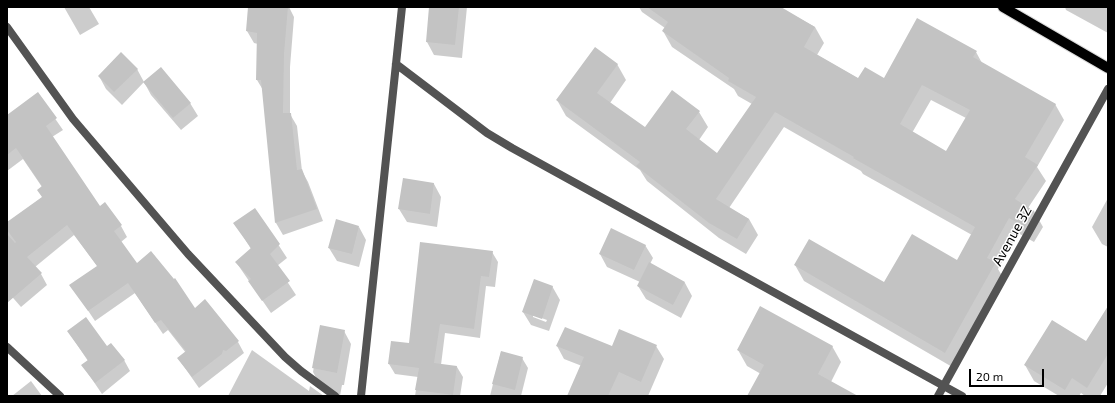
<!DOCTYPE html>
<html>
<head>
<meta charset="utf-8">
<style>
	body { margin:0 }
	#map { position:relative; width:1115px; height:403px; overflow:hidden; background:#fff; font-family:"Exo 2",sans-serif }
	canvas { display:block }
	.frame { position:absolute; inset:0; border:8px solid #000; pointer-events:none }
	.scale { position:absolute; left:969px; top:369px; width:75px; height:18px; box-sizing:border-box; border:2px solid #000; border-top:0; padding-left:5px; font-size:12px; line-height:14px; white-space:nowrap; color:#000; -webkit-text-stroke:3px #fff; paint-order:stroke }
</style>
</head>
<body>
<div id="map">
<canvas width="1115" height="403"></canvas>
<div class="frame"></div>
<div class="scale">20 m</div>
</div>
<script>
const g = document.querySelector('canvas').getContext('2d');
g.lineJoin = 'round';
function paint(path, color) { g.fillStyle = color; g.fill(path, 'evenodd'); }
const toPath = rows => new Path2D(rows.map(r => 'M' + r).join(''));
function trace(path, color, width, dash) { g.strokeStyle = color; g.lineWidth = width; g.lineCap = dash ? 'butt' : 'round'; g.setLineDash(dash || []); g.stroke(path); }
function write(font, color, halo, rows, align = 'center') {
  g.font = font + ' "Exo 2",sans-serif'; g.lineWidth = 3; g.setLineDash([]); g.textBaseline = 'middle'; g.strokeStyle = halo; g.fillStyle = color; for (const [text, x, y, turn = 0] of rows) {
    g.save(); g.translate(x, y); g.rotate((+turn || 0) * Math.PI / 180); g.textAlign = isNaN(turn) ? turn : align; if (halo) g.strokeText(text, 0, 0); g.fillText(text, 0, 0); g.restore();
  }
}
const shadow = toPath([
	[64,7,89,7,99,24,80,35],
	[249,7,289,7,294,17,290,67,290,114,297,126,302,171,308,182,323,221,283,235,276,223,263,90,257,80,258,44,254,43,247,31],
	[430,7,467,7,462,58,434,55,427,42],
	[639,7,779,7,815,27,824,43,817,55,859,79,885,80,976,52,982,63,1055,104,1064,120,1037,167,1046,181,1028,208,1034,211,1043,227,1034,242,1018,233,998,269,1004,279,954,368,804,281,795,265,885,284,957,261,972,235,863,174,861,171,784,127,729,208,749,219,758,235,746,254,719,238,647,181,640,170,566,116,557,100,617,64,626,80,610,103,645,129,699,112,708,127,699,140,718,155,752,104,738,96,734,89,672,47,663,31,665,28,642,12],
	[931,100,966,118,947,153,912,133],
	[1065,7,1108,7,1108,33,1066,10],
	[137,69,144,82,190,103,198,116,181,130,151,95,144,82,122,105,106,89,99,76],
	[38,94,63,130,52,137,99,208,105,204,121,226,127,237,121,242,137,264,195,309,205,301,238,342,244,353,199,388,178,358,186,353,168,330,163,334,135,293,95,321,71,285,98,267,74,235,35,267,41,274,47,285,21,307,7,291,7,220,9,222,43,197,42,187,23,159,7,171,7,116],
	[404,179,434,184,441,197,437,227,407,222,399,209],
	[1108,198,1108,247,1102,244,1092,227],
	[255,209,287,258,277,266,296,295,271,313,236,262,251,249,235,223],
	[359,227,366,240,359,267,337,261,329,248],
	[645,245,653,258,650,264,685,283,692,296,681,318,646,299,638,286,640,282,607,267,600,254],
	[492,252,498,262,495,287,486,286,480,338,445,333,441,365,457,367,463,377,460,396,415,396,418,377,395,374,389,364,410,345],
	[552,286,560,300,549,331,531,325,523,312],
	[533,315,547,320,546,322,533,317],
	[1108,324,1108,383,1100,396,1085,396,1081,393,1079,396,1059,396,1034,381,1025,365,1087,342],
	[321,326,344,331,351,344,344,385,342,385,340,396,335,396,320,385,313,372],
	[68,331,107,347,124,360,130,371,102,394,83,366,88,361],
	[557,346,612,347,656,346,664,359,648,396,568,396,582,366,564,359],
	[832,346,841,362,831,382,855,396,748,396,761,374,747,366,738,350],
	[252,350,309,391,310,386,324,396,228,396],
	[501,352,522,358,528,368,521,396,490,396],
	[31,381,42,396,12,396]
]);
const building = toPath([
	[248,7,288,7,284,54,283,113,291,113,297,170,302,169,317,209,275,223,261,80,256,80,257,33,246,31],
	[429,7,459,7,455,45,426,42],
	[647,7,781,7,815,27,804,47,858,78,865,67,884,78,917,18,977,51,973,57,1056,104,1025,157,1038,165,1015,199,1034,211,1025,227,1009,218,987,258,996,262,945,353,794,265,809,239,884,282,912,234,957,260,975,227,853,158,854,157,775,112,716,199,749,219,737,239,709,223,636,166,640,162,556,100,595,47,618,64,597,93,645,127,672,90,700,111,686,129,717,153,756,97,728,81,729,78,662,31,668,22],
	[922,85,970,110,946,151,900,124],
	[121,52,138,69,114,92,98,76],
	[161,67,191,103,173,118,143,82],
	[38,92,57,118,46,126,100,206,105,202,122,225,114,231,137,263,151,251,174,279,175,278,195,308,205,299,239,341,226,351,223,350,222,354,192,377,177,358,186,351,161,320,155,323,128,283,88,311,69,285,97,266,67,225,27,257,42,273,7,303,7,234,15,243,16,242,7,230,7,222,42,197,37,190,42,186,16,148,7,155,7,115],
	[403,178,434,183,430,214,398,209],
	[255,208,280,244,270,254,290,281,262,301,248,281,251,279,235,262,251,248,233,223],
	[336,219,359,226,352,254,328,248],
	[611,228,646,245,634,270,599,254],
	[420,242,493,251,489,277,481,276,474,329,440,324,434,363,457,366,453,395,415,390,419,368,388,364,391,341,409,343],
	[649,262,685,282,673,305,637,286],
	[534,279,553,286,542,319,522,312],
	[760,306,833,346,818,374,858,396,747,396,764,365,737,350],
	[1108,306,1108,354,1087,388,1072,378,1065,390,1024,365,1052,320,1086,341],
	[86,317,107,346,111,343,125,360,95,383,81,365,88,360,67,331],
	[320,325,345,330,337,373,312,368],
	[565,327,612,346,619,329,657,345,641,382,619,372,608,396,567,396,584,357,556,346],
	[501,351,523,357,515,390,492,384]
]);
const street = toPath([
	[7,27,73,119,188,254,285,357,301,371,335,396],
	[396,64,487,133,512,148,962,396],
	[7,347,60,396],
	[361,396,402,7],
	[938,396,1108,89]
]);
const primary = toPath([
	[1003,7,1108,68]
]);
const streetNames = [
	["Avenue 3Z",1012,236,-61]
];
paint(shadow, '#0003');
paint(building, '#c3c3c3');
trace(primary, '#dbdbdb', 12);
trace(street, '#535353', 8);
trace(primary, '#000', 10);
write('14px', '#000', '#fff', streetNames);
</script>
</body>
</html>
